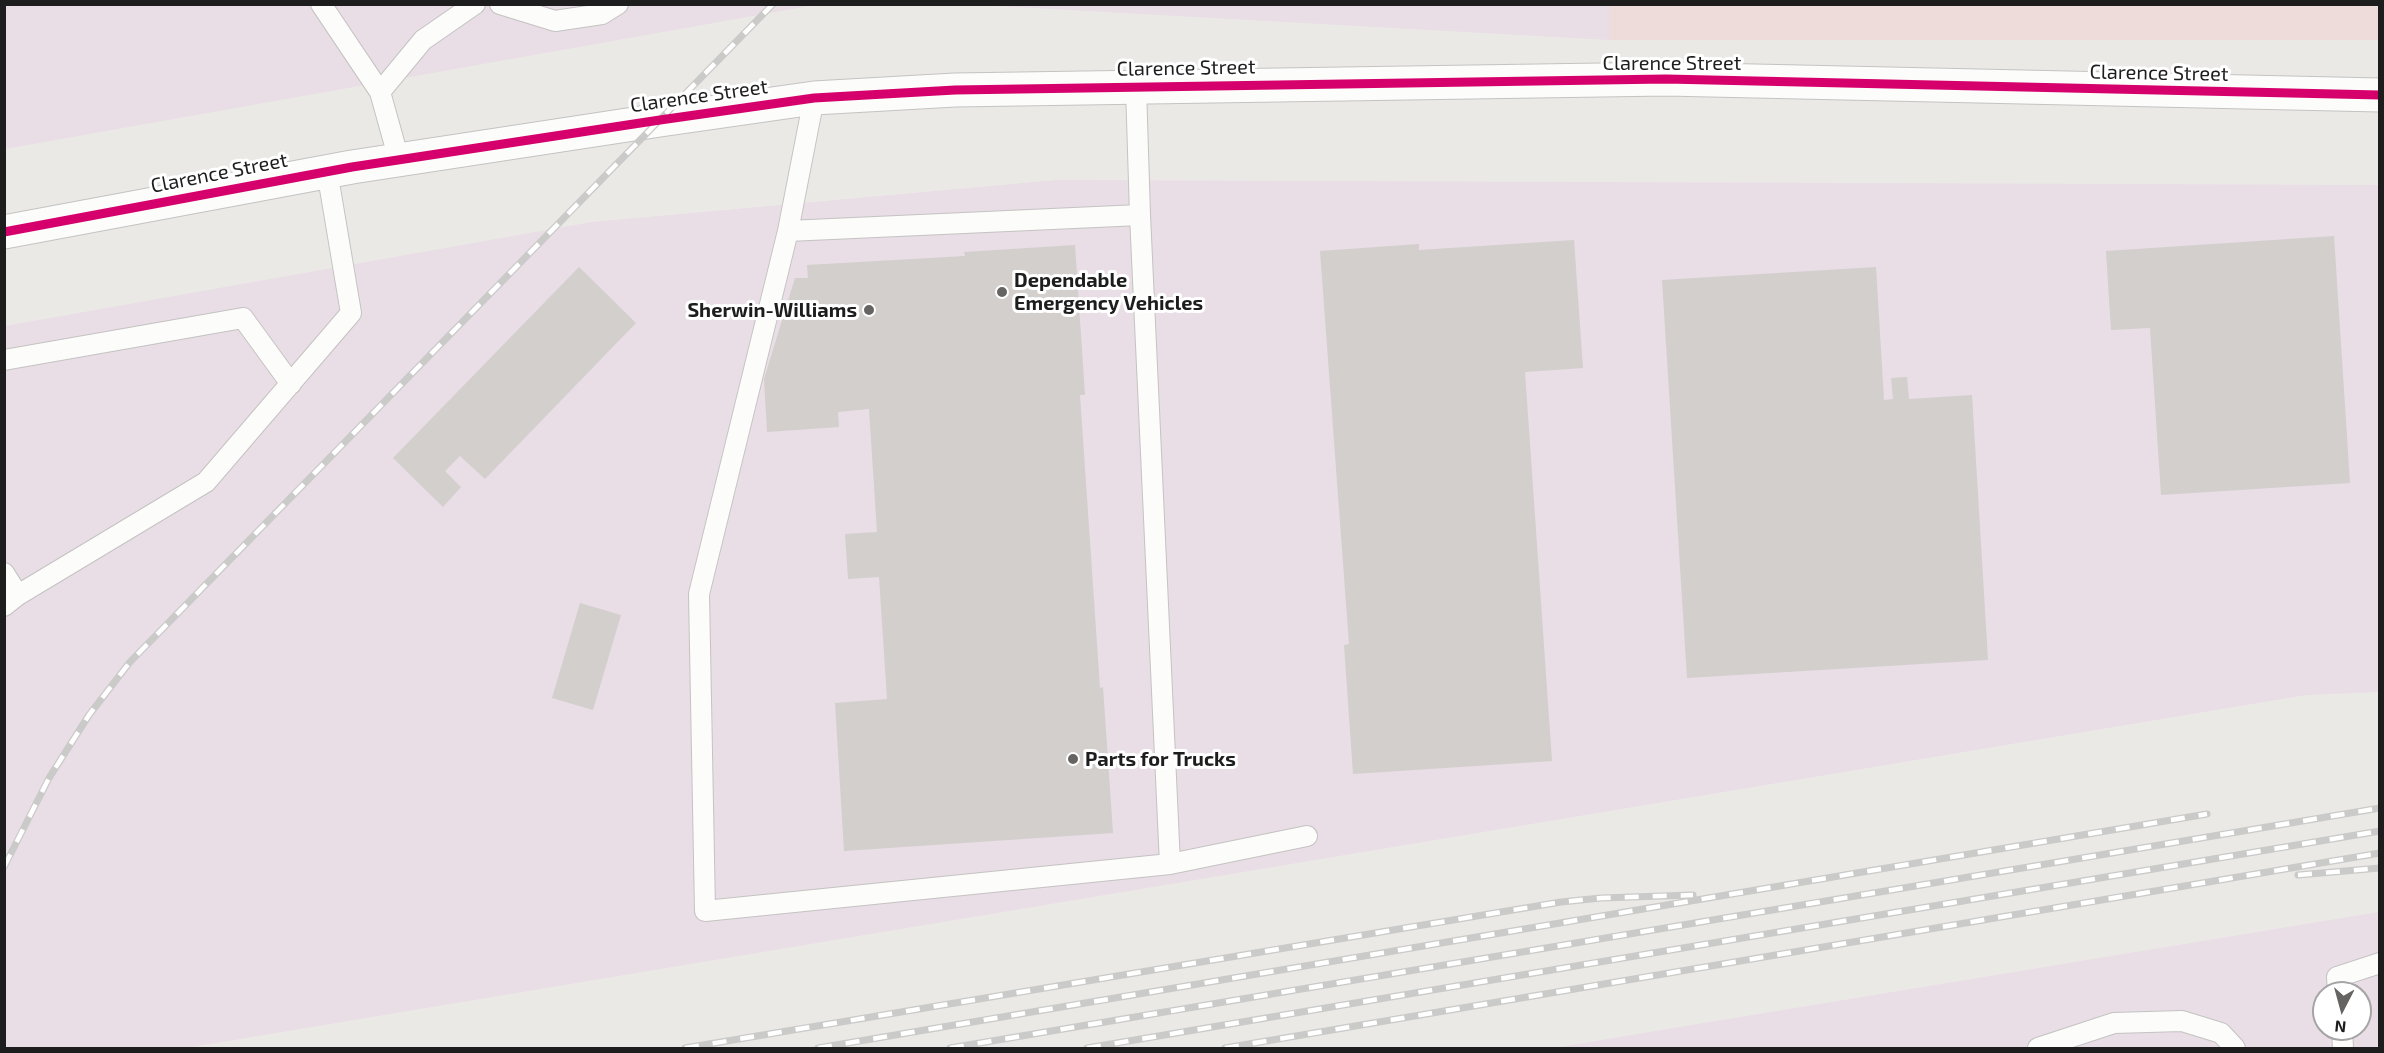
<!DOCTYPE html>
<html>
<head>
<meta charset="utf-8">
<style>
	body { margin:0 }
	#map { position:relative; width:2384px; height:1053px; overflow:hidden; background:#ebe9e6; font-family:"Exo 2",sans-serif }
	canvas { display:block }
	.frame { position:absolute; inset:0; border:6px solid #1d1d1d; pointer-events:none }
	.north { position:absolute; left:2312px; top:981px; width:60px; height:60px; box-sizing:border-box; background:#fff; border:2px solid #a5a5a5; border-radius:50%; rotate:186deg; font-size:16px; font-weight:700; line-height:24px; text-align:center; color:#1d1d1d }
	.north::after { content:''; display:block; margin:auto; width:21px; height:27px; background:#656463; clip-path:polygon(50% 0,100% 100%,50% 72%,0 100%) }
</style>
</head>
<body>
<div id="map">
<canvas width="2384" height="1053"></canvas>
<div class="frame"></div>
<div class="north">N</div>
</div>
<script>
const g = document.querySelector('canvas').getContext('2d');
g.lineJoin = 'round';
function paint(path, color) { g.fillStyle = color; g.fill(path, 'evenodd'); }
const toPath = rows => new Path2D(rows.map(r => 'M' + r).join(''));
function trace(path, color, width, dash) { g.strokeStyle = color; g.lineWidth = width; g.lineCap = dash ? 'butt' : 'round'; g.setLineDash(dash || []); g.stroke(path); }
function write(font, color, halo, rows, align = 'center') {
  g.font = font + ' "Exo 2",sans-serif'; g.lineWidth = 6; g.setLineDash([]); g.textBaseline = 'middle'; g.strokeStyle = halo; g.fillStyle = color; for (const [text, x, y, turn = 0] of rows) {
    g.save(); g.translate(x, y); g.rotate((+turn || 0) * Math.PI / 180); g.textAlign = isNaN(turn) ? turn : align; if (halo) g.strokeText(text, 0, 0); g.fillText(text, 0, 0); g.restore();
  }
}
const commercial = toPath([
	[1609,4,2380,5,2379,40,1609,40]
]);
const industrial = toPath([
	[5,5,815,5,5,149],
	[979,5,1609,5,1609,40],
	[1057,180,2379,185,2379,692,2306,695,186,1048,5,1048,5,326,592,222],
	[2379,912,2379,1048,1554,1048,1704,1023],
	[2324,993,2360,993,2360,1029,2324,1029]
]);
const building = toPath([
	[2334,236,2350,483,2161,495,2150,328,2111,330,2106,251],
	[1574,240,1583,368,1525,372,1552,761,1353,774,1344,645,1349,644,1320,251,1419,244,1419,250],
	[1075,245,1085,395,1080,395,1100,688,1103,687,1113,833,844,851,835,703,887,699,879,577,848,579,845,534,877,532,869,409,838,412,839,427,767,432,764,379,795,278,808,278,807,265,965,256,964,252],
	[579,267,636,323,485,479,460,456,445,471,461,487,443,507,393,458],
	[1876,267,1884,400,1893,399,1891,378,1907,377,1909,399,1972,395,1988,660,1687,678,1662,280],
	[580,603,621,615,593,710,552,698]
]);
const service = toPath([
	[321,4,380,92],
	[500,4,555,21,602,14,618,4],
	[1136,87,1140,215,1170,864,1307,836],
	[814,98,788,231,699,594,705,911,1170,864],
	[399,160,380,92,423,40,475,4],
	[788,231,1140,215],
	[4,360,243,318,291,384],
	[4,573,18,595],
	[4,606,18,595,206,482,351,313,327,171],
	[2338,993,2337,977,2380,963],
	[2342,1029,2343,1048],
	[2038,1048,2114,1023,2182,1021,2221,1033,2235,1048]
]);
const tertiary = toPath([
	[4,232,352,167,660,120,814,98,955,90,1666,79,2380,95]
]);
const rail = toPath([
	[4,867,49,778,89,715,130,662,773,4],
	[2298,875,2380,868],
	[685,1048,1561,902,1601,898,1693,895],
	[818,1048,2207,814],
	[950,1048,2380,808],
	[1087,1048,2380,831],
	[1225,1048,2380,853]
]);
const cycleway = toPath([
	[4,232,352,167,660,120,814,98,955,90,1666,79,2380,95]
]);
const markers = [
	[1002,292,6,"#656463"],
	[869,310,6,"#656463"],
	[1073,759,6,"#656463"]
];
const streetNames = [
	["Clarence Street",1672,63],
	["Clarence Street",1186,68,-1],
	["Clarence Street",2159,73,1],
	["Clarence Street",699,96,-8],
	["Clarence Street",219,173,-11]
];
const poiNames = [
	["Dependable",1014,280],
	["Emergency Vehicles",1014,303],
	["Sherwin-Williams",857,310,"right"],
	["Parts for Trucks",1085,759]
];
paint(commercial, '#eedcdb');
paint(industrial, '#e9dde6');
paint(building, '#d2cfcd');
trace(service, '#c4c3c2', 22);
trace(tertiary, '#c4c3c2', 35);
trace(service, '#fcfcfb', 20);
trace(tertiary, '#fcfcfb', 33);
trace(rail, '#cacac9', 7);
trace(rail, '#fff', 4.5, [14]);
trace(cycleway, '#d6006c', 9);
for (const [x, y, r, color] of markers) { const dot = new Path2D(); dot.arc(x, y, r, 0, 2 * Math.PI); g.fillStyle = color; g.fill(dot); trace(dot, '#fff', 2); }
write('20px', '#1d1d1d', '#fff', streetNames);
write('bold 20px', '#1d1d1d', '#fff', poiNames, 'left');
</script>
</body>
</html>
